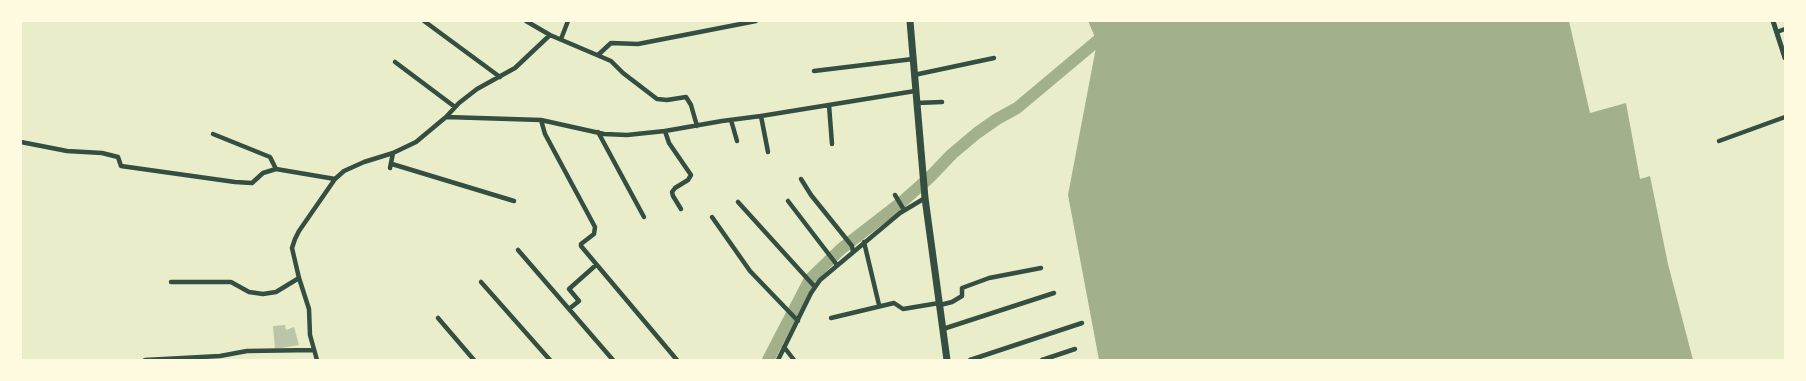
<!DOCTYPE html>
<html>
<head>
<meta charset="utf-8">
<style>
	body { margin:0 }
	#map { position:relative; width:1806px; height:381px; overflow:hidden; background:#e9edc9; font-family:"IBM Plex Sans",sans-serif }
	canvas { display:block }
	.frame { position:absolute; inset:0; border:22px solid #fefae0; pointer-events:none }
</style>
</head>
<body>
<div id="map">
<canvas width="1806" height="381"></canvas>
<div class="frame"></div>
</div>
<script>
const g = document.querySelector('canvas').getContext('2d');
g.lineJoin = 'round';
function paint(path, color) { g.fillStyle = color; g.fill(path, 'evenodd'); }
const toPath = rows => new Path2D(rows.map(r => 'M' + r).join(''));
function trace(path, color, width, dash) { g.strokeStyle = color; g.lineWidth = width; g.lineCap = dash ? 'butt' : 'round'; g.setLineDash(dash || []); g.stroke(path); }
const water = toPath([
	[1088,21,1569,21,1590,113,1626,103,1640,179,1650,176,1668,264,1693,360,1099,360,1068,195,1097,42]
]);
const river = toPath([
	[768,360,810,279,841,249,903,201,929,178,952,154,977,133,997,119,1017,108,1097,41]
]);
const building = toPath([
	[285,325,286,330,294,327,299,345,275,349,273,326]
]);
const minor = toPath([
	[424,21,500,77],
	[526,21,550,35],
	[1777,32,1785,29],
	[561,39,568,21],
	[598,55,611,43,638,44,756,21],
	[395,62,455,107],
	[814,71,913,59],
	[914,75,994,58],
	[916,103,942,102],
	[829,105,832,144],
	[761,116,768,152],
	[446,117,541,120,604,134,627,135,665,131,722,121,761,116,915,91],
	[541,120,545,134,595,227,594,234,581,244,581,246,677,360],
	[731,120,737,141],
	[665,131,669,143,691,175,688,180,675,188,672,192,673,196,681,209],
	[598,132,644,217],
	[213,134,270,157,276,169],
	[1719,141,1785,117],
	[21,142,67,151,102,153,118,157,121,166,235,182,252,183,263,173,276,169,335,179],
	[392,164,514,201],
	[390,168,393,153],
	[801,179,811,195,852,246,853,252],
	[895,195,904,210],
	[788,201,837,265],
	[738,202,815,287],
	[712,217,750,271,798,321],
	[864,242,879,305],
	[518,250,613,360],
	[171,282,231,282,249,292,263,294,276,292,299,278],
	[481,282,550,360],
	[940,305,952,302,962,296,962,288,989,278,1041,268],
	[569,309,579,301,569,289,596,265],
	[438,318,474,360],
	[831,318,894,303,903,309,939,303],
	[943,329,1054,293],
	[784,347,794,360],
	[145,360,220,356,247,351,314,350],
	[317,360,310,335,309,309,299,278,292,248,295,239,299,231,335,179,344,171,364,162,393,153,416,142,446,117,459,103,477,89,515,68,550,35,611,61,623,73,657,99,667,100,686,97,691,105,697,126],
	[778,360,811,293,820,280,900,213,925,198],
	[970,360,1082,323],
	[1042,360,1075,349]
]);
const tertiary = toPath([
	[1773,21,1785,58]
]);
const trunk = toPath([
	[910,21,925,198,947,360]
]);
paint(water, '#a3b18a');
trace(river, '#a3b18a', 12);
paint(building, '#bcc5a7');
trace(minor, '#344e41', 4.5);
trace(tertiary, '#344e41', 5);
trace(trunk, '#344e41', 7);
</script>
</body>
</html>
